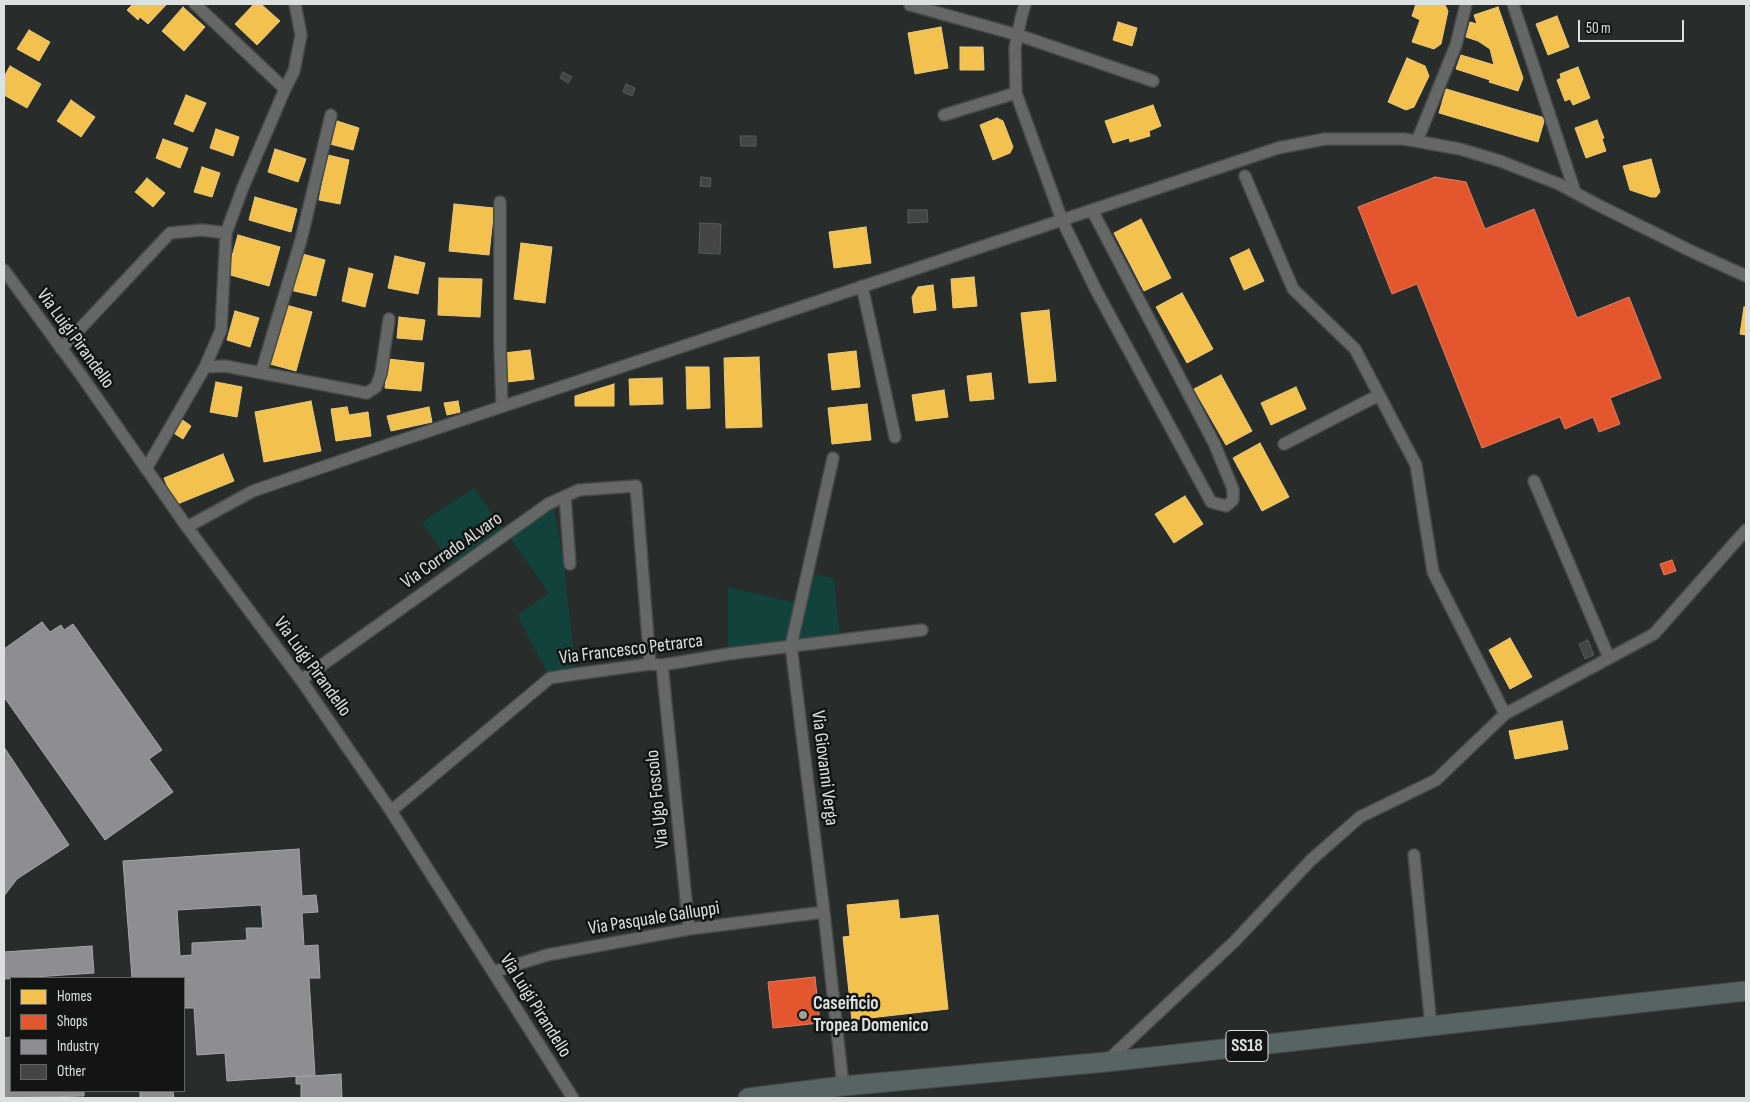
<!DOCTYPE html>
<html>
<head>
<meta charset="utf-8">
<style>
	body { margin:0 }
	#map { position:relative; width:1750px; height:1102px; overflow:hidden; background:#282c2b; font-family:"Sofia Sans Condensed",sans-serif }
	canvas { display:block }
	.frame { position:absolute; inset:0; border:5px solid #dce0df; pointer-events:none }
	.legend { position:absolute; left:10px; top:977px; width:175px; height:115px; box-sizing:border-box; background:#121514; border:1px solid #636665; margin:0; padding:6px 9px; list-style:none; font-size:15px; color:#dce0df }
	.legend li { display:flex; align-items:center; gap:10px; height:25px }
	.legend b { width:25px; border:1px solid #636665 }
	.scale { position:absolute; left:1578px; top:20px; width:106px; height:22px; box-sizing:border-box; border:2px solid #dce0df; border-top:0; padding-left:6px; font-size:15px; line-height:18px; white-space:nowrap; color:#dce0df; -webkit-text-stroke:4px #121514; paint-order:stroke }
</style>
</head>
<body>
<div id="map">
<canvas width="1750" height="1102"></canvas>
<div class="frame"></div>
<ul class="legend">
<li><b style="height:14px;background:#f2c14e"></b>Homes</li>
<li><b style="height:14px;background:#e4572e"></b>Shops</li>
<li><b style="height:14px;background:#8d8d92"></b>Industry</li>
<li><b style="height:14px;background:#434645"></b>Other</li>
</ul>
<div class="scale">50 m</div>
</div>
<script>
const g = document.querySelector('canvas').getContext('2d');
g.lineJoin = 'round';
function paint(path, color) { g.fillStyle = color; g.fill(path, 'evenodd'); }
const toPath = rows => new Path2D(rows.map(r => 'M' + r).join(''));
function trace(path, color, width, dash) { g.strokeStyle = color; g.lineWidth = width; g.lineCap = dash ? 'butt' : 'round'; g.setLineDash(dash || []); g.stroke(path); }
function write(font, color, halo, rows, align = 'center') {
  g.font = font + ' "Sofia Sans Condensed",sans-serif'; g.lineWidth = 5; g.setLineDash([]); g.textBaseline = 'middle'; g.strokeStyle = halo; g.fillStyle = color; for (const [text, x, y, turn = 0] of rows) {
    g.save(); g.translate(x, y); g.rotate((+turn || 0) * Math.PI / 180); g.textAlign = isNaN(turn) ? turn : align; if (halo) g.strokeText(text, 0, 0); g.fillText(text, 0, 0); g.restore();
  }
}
const green = toPath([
	[474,488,506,533,548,504,554,508,564,565,576,674,550,678,517,615,549,593,507,534,455,570,422,522],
	[807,573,834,578,840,640,728,654,728,587,800,604]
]);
const homes = toPath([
	[133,4,167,4,148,24,140,17,138,20,127,10,133,4],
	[254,4,261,4,280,21,257,45,235,24,254,4],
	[1416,4,1442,4,1445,5,1448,11,1441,44,1434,49,1412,42,1420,20,1412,16,1416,4],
	[183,7,205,27,184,51,162,31,183,7],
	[1498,7,1523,78,1518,91,1489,82,1490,80,1456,69,1461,55,1494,65,1490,49,1478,41,1466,37,1470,22,1477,24,1474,15,1498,7],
	[1557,16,1569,47,1548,55,1536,24,1557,16],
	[1118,22,1137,28,1132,46,1113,40,1118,22],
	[941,27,948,68,915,74,908,33,941,27],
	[29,30,50,42,39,61,17,49,29,30],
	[960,47,983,47,984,70,960,70,960,47],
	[1407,58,1425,66,1429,76,1414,107,1406,110,1388,102,1407,58],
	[10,66,41,84,27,108,4,95,4,77,10,66],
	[1578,67,1590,98,1573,105,1570,99,1565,101,1557,80,1561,78,1560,74,1578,67],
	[1446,89,1545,118,1538,142,1439,113,1446,89],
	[186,95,206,103,193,132,174,124,186,95],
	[71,100,95,117,81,137,57,121,71,100],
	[1153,105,1161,126,1149,131,1150,136,1130,142,1129,138,1113,143,1105,121,1153,105],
	[997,118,1003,121,1013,147,1010,153,993,160,980,125,997,118],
	[1597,120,1604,138,1602,139,1606,151,1586,158,1575,128,1597,120],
	[337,121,359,128,353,150,330,144,337,121],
	[216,129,239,137,233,156,210,148,216,129],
	[163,139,188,148,180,168,156,158,163,139],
	[275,149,306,159,298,182,268,172,275,149],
	[328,155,349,160,340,204,319,200,328,155],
	[1651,159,1660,192,1656,197,1651,197,1630,190,1623,166,1651,159],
	[202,167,220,173,212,197,194,192,202,167],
	[147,178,165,193,153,207,135,192,147,178],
	[255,197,297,209,291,232,249,220,255,197],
	[454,204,494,208,489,255,449,251,454,204],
	[1141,219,1171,278,1144,291,1114,233,1141,219],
	[866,227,871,263,834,268,829,232,866,227],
	[238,235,280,247,269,286,227,274,238,235],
	[521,243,552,247,545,303,514,299,521,243],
	[1249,249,1264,281,1244,290,1230,258,1249,249],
	[299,253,325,260,316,296,290,290,299,253],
	[395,256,425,263,418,294,388,288,395,256],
	[349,268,373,274,365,307,342,301,349,268],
	[974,277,977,306,953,308,951,279,974,277],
	[439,278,482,279,480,317,438,315,439,278],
	[933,285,936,310,914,313,912,297,918,287,933,285],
	[1182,293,1213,349,1187,363,1156,307,1182,293],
	[286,305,312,312,296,371,270,364,286,305],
	[1744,307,1746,307,1746,335,1740,334,1744,307],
	[1049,310,1056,381,1029,383,1021,313,1049,310],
	[235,311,259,318,250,347,227,340,235,311],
	[399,317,425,320,422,340,397,338,399,317],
	[530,350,534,379,507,382,504,353,530,350],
	[856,351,860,387,832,390,828,354,856,351],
	[759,357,762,427,726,428,724,358,759,357],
	[388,359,424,363,421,391,385,388,388,359],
	[686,367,709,367,710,408,687,409,686,367],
	[991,373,994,399,970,401,967,376,991,373],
	[1221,375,1252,431,1226,445,1194,389,1221,375],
	[662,378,663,404,630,405,629,379,662,378],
	[216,382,242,387,237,417,210,412,216,382],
	[614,384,614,406,575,406,575,396,614,384],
	[1296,387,1306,409,1271,425,1261,403,1296,387],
	[944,390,948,417,916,421,912,395,944,390],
	[311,401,321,451,264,462,255,412,311,401],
	[458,401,460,412,447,415,444,403,458,401],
	[867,404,871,440,832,444,828,408,867,404],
	[347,407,349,415,368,412,371,436,336,441,331,409,347,407],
	[429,407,432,422,391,431,387,416,429,407],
	[181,419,191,426,183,439,172,432,181,419],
	[1260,443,1289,497,1262,511,1233,458,1260,443],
	[223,454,234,481,175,505,164,478,223,454],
	[1185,496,1203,524,1174,543,1155,514,1185,496],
	[1510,638,1532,677,1510,689,1489,650,1510,638],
	[1562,721,1568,749,1515,759,1509,731,1562,721],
	[898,900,900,919,938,915,948,1009,852,1020,843,937,850,936,847,905,898,900]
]);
const shops = toPath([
	[1435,177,1466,182,1485,229,1534,209,1577,318,1629,297,1661,378,1610,398,1620,424,1599,432,1593,417,1565,429,1560,417,1482,448,1417,284,1392,294,1358,207,1435,177],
	[1672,560,1676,571,1664,575,1660,564,1672,560],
	[815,977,820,1023,773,1028,768,982,815,977]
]);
const industry = toPath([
	[42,622,50,632,61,625,64,630,73,624,162,750,149,759,173,792,105,840,4,697,4,649,42,622],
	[4,747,69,845,17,879,4,896,4,747],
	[299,849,302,896,316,895,318,912,302,913,304,946,318,945,320,978,309,978,315,1075,227,1081,225,1053,197,1055,194,1008,184,1008,184,978,132,978,123,861,299,849],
	[261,905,263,928,246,928,247,940,192,943,192,955,180,956,177,910,261,905],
	[92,946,94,973,4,979,4,952,92,946],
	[11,1037,11,1091,84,1091,84,1096,4,1098,4,1038,11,1037],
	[341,1074,342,1098,301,1098,301,1084,296,1084,296,1077,341,1074],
	[140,1091,173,1091,174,1098,140,1098,140,1091]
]);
const building = toPath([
	[563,72,572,77,568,83,560,78,563,72],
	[626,84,635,88,632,96,623,92,626,84],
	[740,136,756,136,756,146,741,146,740,136],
	[701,177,711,178,710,187,700,186,701,177],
	[908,210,927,210,928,222,908,223,908,210],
	[700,223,721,224,720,254,699,253,700,223],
	[1588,640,1594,655,1585,659,1579,644,1588,640]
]);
const minor = toPath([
	[195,4,285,89],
	[1025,4,1021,18,1015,48,1016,93,1062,220,1096,290,1211,502,1226,506,1233,500,1233,489,1214,443,1092,210],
	[1513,4,1575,192],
	[910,5,1018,35,1153,81],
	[944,115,1016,93],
	[1417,141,1456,45,1466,4],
	[1245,176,1293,289,1355,349,1416,465,1433,572,1505,714],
	[500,202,500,347,502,406],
	[4,270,81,375,187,527,301,680,391,811,573,1098],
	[862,286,895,437],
	[61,349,170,233,202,230,226,233],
	[205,367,225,366,367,393,376,387,381,373,389,319],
	[261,373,301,240,331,115],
	[1284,444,1379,395],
	[833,458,791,646,824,912,843,1086],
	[146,469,205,367,221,330,226,233,243,187,285,89,294,71,301,35,295,4],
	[1534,481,1609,658],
	[565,496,570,564],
	[187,527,253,491,387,445,1278,148,1325,139,1404,139,1460,149,1500,161,1559,184,1596,204,1693,252,1746,276],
	[662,665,689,929],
	[301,680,548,504,579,490,636,486,650,664],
	[391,811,550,678,576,674,650,664,662,665,728,654,922,630],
	[1414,855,1431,1026],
	[493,972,547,955,689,929,824,912],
	[1107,1061,1235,941,1311,860,1360,817,1436,780,1505,714,1654,634,1746,530]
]);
const primary = toPath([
	[748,1098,843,1086,1106,1062,1746,991]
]);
const markers = [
	[803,1015,5,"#9da1a0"]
];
const shields = [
	[1247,1046,42]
];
const shieldNames = [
	["SS18",1247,1046]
];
const streetNames = [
	["Via Luigi Pirandello",75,339,54],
	["Via Corrado ALvaro",452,551,-35],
	["Via Francesco Petrarca",631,650,-7],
	["Via Luigi Pirandello",312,667,54],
	["Via Giovanni Verga",824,768,83],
	["Via Ugo Foscolo",658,799,-96],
	["Via Pasquale Galluppi",654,919,-9],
	["Via Luigi Pirandello",535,1006,58]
];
const poiNames = [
	["Caseificio",813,1004],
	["Tropea Domenico",813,1026]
];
paint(green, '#11423b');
paint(homes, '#f2c14e');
trace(homes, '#ebca7a', 1);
paint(shops, '#e4572e');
trace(shops, '#e28063', 1);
paint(industry, '#8d8d92');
trace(industry, '#a5a6a9', 1);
paint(building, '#434645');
trace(building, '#585c5b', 1);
trace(minor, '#464948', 14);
trace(primary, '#464948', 21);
trace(minor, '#656867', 11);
trace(primary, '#566563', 19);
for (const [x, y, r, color] of markers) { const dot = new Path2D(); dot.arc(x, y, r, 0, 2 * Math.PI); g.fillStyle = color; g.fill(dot); trace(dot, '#121514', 2); }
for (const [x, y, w] of shields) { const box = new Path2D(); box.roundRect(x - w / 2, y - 15.5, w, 31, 4); g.fillStyle = '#121514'; g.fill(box); trace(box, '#dce0df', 1); }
write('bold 18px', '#dce0df', null, shieldNames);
write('19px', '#dce0df', '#121514', streetNames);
write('bold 19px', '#dce0df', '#121514', poiNames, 'left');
</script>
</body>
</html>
